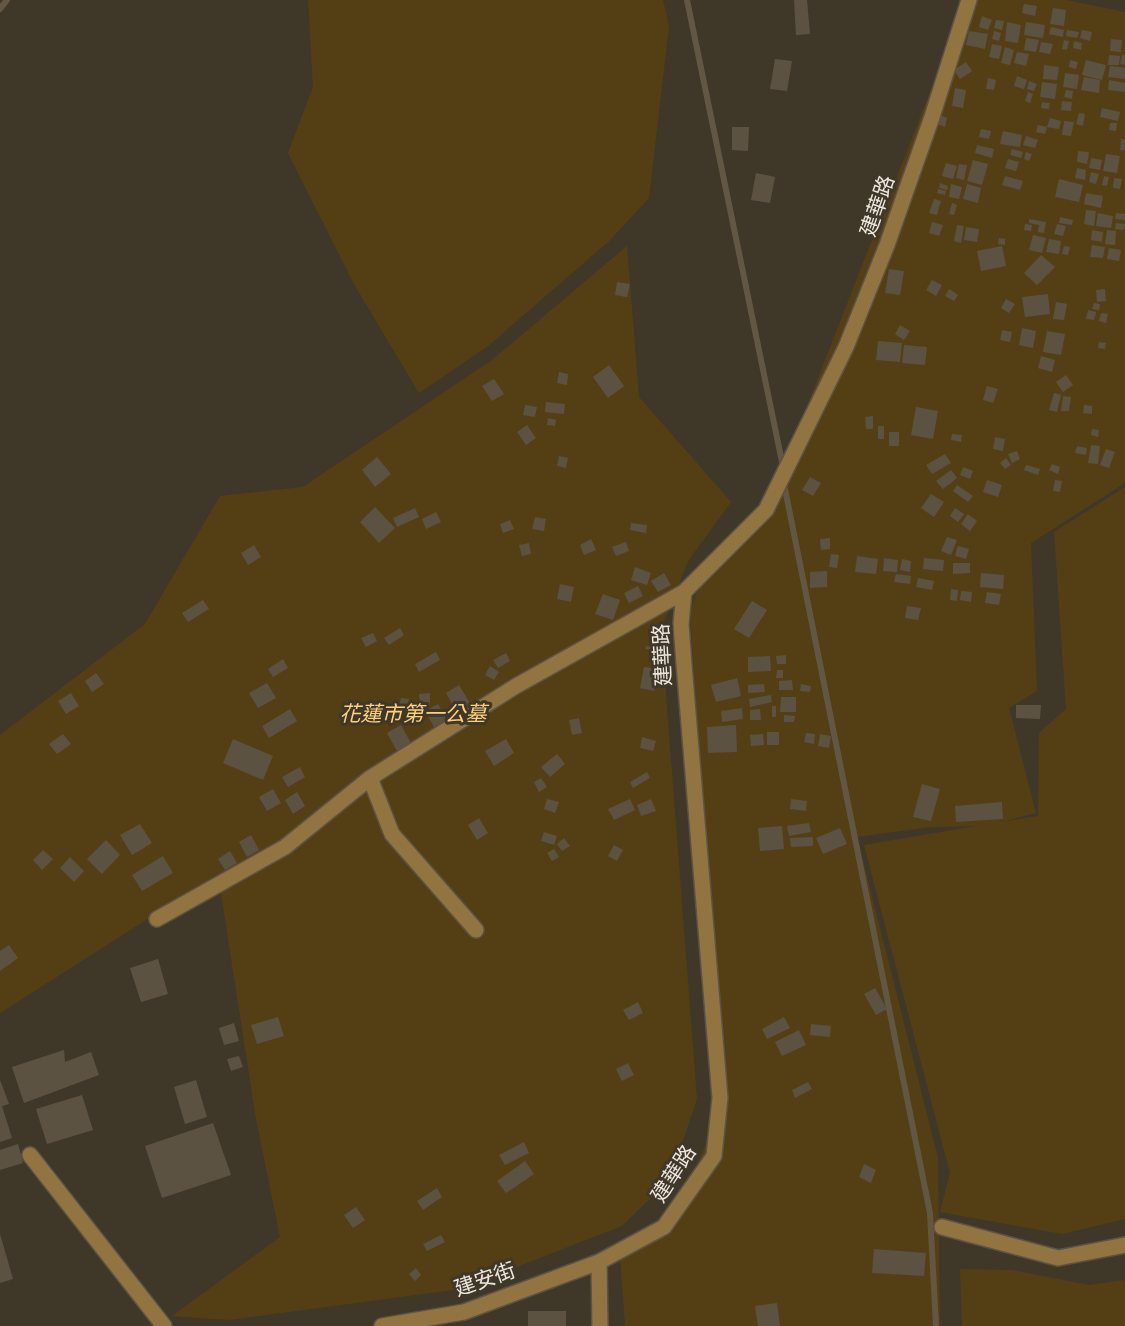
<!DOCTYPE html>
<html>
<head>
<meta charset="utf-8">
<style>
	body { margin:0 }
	canvas { display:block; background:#3f3728 }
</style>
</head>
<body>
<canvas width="1125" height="1326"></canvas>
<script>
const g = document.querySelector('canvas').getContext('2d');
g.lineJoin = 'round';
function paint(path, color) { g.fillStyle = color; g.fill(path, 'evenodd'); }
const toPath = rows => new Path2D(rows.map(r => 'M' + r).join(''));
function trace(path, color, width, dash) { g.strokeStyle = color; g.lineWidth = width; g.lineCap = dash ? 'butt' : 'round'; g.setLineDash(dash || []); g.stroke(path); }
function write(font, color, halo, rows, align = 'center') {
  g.font = font + ' "Crimson Pro","Noto Sans TC",serif'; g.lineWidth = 6; g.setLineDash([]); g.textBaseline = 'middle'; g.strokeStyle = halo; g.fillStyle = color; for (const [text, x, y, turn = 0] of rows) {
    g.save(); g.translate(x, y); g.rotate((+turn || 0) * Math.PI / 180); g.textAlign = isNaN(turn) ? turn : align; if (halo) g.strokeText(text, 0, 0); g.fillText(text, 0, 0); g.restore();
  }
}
const green = toPath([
	[308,0,663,0,669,26,649,198,609,241,488,346,419,393,354,284,288,153,313,87],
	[966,0,1066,0,1125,12,1125,483,1031,543,1037,691,1009,708,1036,813,1001,822,1038,816,1039,733,1066,709,1054,532,1125,487,1125,1219,1062,1234,940,1212,950,1173,864,845,976,826,930,827,857,837,938,1158,940,1326,625,1326,620,1257,685,1193,723,1104,690,612,699,586,773,493],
	[627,246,639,397,731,502,688,561,661,630,697,1099,670,1179,622,1226,460,1289,229,1320,172,1316,280,1237,256,1119,218,874,0,1013,0,735,145,624,220,496,303,487,492,360],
	[960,1269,1012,1270,1089,1285,1125,1280,1125,1326,962,1326]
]);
const stream = toPath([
	[687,0,782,462],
	[0,9,7,0],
	[784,484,930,1213,936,1326]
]);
const building = toPath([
	[794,0,807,0,810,34,796,35],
	[1024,4,1037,6,1035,16,1022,13],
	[1053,8,1066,10,1064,26,1050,24],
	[982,16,992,20,988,30,979,27],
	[996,20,1004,21,1002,30,994,28],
	[1007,22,1021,25,1018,43,1005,41],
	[1026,22,1045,25,1043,38,1024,35],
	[1051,27,1064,30,1063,37,1049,34],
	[1067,30,1079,32,1077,38,1066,36],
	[1082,30,1092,32,1090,41,1080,38],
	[969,31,988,34,985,49,966,45],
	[994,31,1001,33,999,41,992,39],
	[1026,38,1039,40,1036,52,1024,50],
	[1111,39,1122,40,1121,52,1110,51],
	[1064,40,1069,41,1067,50,1062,49],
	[1074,41,1082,43,1081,50,1073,48],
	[1041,42,1053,44,1050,54,1039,52],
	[992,44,1002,46,999,59,989,57],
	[1005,47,1014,50,1010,65,1001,63],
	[1017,52,1029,54,1026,66,1014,63],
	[1109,55,1120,56,1119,65,1108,65],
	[1122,55,1125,55,1125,65,1120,64],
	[775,59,792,61,787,91,770,89],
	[1070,60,1078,62,1076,69,1069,67],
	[1086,60,1106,65,1102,80,1082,75],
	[966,62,972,71,960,79,954,70],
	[1044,65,1059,67,1057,80,1043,79],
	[1110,66,1119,67,1119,70,1119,67,1125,68,1125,79,1108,77],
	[1065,73,1079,75,1077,89,1063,87],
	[1017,76,1027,80,1024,89,1014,86],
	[1084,77,1100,80,1099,93,1081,90],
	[988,78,996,80,994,90,986,89],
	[1109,80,1125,83,1125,92,1108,90],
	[1029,81,1037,84,1034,91,1027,89],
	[1042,82,1057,84,1055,99,1040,97],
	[955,88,966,90,963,108,952,106],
	[1066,90,1073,91,1072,99,1064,97],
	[1028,92,1033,94,1030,103,1025,101],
	[1062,101,1072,102,1071,111,1061,110],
	[1042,102,1050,103,1049,109,1041,108],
	[1102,108,1120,112,1118,121,1100,117],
	[1079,113,1085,114,1083,126,1076,124],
	[940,115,947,118,945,127,937,124],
	[1050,118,1061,121,1059,129,1047,127],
	[1064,121,1074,122,1071,136,1062,135],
	[1110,123,1117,123,1116,131,1109,130],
	[1038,125,1047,127,1045,134,1036,132],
	[732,127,749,127,748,151,732,150],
	[981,129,991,131,989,139,979,137],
	[1003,131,1022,135,1020,147,1000,144],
	[1026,136,1038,140,1035,148,1023,145],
	[1121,139,1125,140,1125,151,1120,150],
	[977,145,994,149,992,158,975,153],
	[1012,149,1023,152,1021,158,1010,155],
	[1078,151,1089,152,1087,164,1077,162],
	[1026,152,1032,154,1029,161,1024,159],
	[1106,154,1120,156,1117,173,1103,171],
	[1091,158,1102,160,1100,170,1089,168],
	[1008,159,1019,162,1016,171,1005,168],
	[973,160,988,164,982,185,967,181],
	[946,163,957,166,953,179,942,176],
	[959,164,967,165,964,180,956,178],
	[1077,168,1086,170,1085,180,1075,178],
	[1091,172,1099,174,1096,184,1089,182],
	[756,173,775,177,770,203,751,200],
	[1005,176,1023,181,1020,190,1002,185],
	[1104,176,1109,177,1107,186,1102,185],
	[1114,178,1122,179,1120,189,1113,188],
	[1059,179,1083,185,1079,202,1055,197],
	[940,183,948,186,947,190,939,188],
	[951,184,962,187,959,199,949,197],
	[967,184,981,188,978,203,963,199],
	[938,189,946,191,945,195,937,193],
	[1086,193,1103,196,1101,208,1084,204],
	[934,199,941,201,937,215,929,213],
	[952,203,957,205,954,215,949,214],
	[1086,210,1096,211,1094,226,1084,224],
	[1098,213,1113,216,1111,228,1096,226],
	[1116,213,1125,214,1125,220,1115,219],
	[1060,217,1073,220,1072,225,1059,223],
	[1029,219,1046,222,1044,233,1038,232,1039,225,1029,223],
	[932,222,943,225,939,236,929,233],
	[1116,223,1125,224,1124,230,1115,229],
	[1025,224,1032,225,1031,231,1024,230],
	[1057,224,1066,226,1063,236,1054,234],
	[957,225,964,226,961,243,954,241],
	[966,227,979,229,977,242,964,240],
	[1092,230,1103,232,1102,242,1091,240],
	[1107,230,1116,231,1115,245,1105,244],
	[1033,235,1046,238,1042,253,1029,250],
	[999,238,1005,239,1005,245,998,244],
	[1049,239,1061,241,1059,254,1046,252],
	[1092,245,1105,247,1103,258,1090,257],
	[1002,246,1006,266,981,271,977,251],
	[1064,246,1070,247,1068,255,1062,254],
	[1109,248,1121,250,1119,261,1107,259],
	[1041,255,1055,267,1037,285,1024,273],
	[889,269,904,271,900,295,885,293],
	[932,280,942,285,936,296,926,290],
	[617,282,630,284,627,297,615,295],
	[949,289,958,295,954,301,945,296],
	[1105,289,1106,301,1097,302,1096,290],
	[1048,294,1050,314,1025,317,1022,297],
	[1006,299,1015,304,1009,313,1001,308],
	[1056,302,1067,304,1064,320,1053,319],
	[1094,303,1100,304,1099,310,1092,309],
	[1088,310,1096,312,1094,320,1086,319],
	[1101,313,1108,314,1106,323,1099,321],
	[900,325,910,331,904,340,895,334],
	[1022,328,1036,331,1033,348,1019,345],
	[1002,330,1012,332,1010,342,1000,340],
	[1047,331,1065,334,1061,355,1043,352],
	[878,341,902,343,900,362,876,360],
	[1099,342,1106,343,1105,349,1098,348],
	[904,345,927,347,925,365,902,363],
	[1041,356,1055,360,1052,372,1038,368],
	[609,365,624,386,608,398,593,377],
	[559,372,568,374,567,385,557,383],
	[1066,375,1073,385,1063,392,1056,382],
	[494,379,504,394,492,401,482,386],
	[987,386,998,389,993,403,983,400],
	[1054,393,1061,395,1057,412,1049,410],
	[1063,396,1071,397,1069,411,1061,411],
	[546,402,565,404,564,414,545,412],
	[525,405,537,407,535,417,523,415],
	[1084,405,1092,406,1092,414,1083,413],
	[916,407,938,411,933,439,911,435],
	[873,416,873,429,866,429,865,417],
	[548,418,556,420,555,426,547,425],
	[527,425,536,438,526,445,517,432],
	[878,426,884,426,884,439,878,439],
	[1092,429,1099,430,1098,437,1091,435],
	[889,432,899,432,899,446,889,446],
	[952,434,962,435,961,442,951,440],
	[995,437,1005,439,1003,451,993,449],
	[1091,445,1100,446,1098,464,1088,463],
	[1077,446,1087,448,1086,455,1075,453],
	[1106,449,1115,452,1109,468,1100,465],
	[1017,451,1020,459,1012,463,1008,454],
	[945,454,951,463,932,474,926,465],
	[559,456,568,458,566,468,557,466],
	[377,457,391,474,375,487,362,470],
	[1006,458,1011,465,1005,469,1000,463],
	[1052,464,1060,467,1058,474,1049,470],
	[1026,465,1040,469,1038,475,1024,470],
	[963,467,973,471,970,479,960,475],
	[951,470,957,478,943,489,936,481],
	[810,477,821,483,813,496,802,490],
	[987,480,1002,485,998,497,983,492],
	[1055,480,1062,481,1060,492,1053,491],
	[957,485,973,496,968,502,953,491],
	[931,494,944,502,934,517,921,508],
	[375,507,395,528,379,543,360,522],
	[415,508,419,517,397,527,393,518],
	[955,508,964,514,958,522,950,516],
	[436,512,441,522,426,529,422,519],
	[968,514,977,521,970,531,961,524],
	[535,517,546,519,544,531,532,529],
	[510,520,514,529,503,533,500,524],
	[631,523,647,525,646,533,630,530],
	[947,537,957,540,951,555,941,551],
	[830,538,830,549,821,550,820,539],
	[591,539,596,550,584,555,580,545],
	[626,542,629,551,616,556,612,547],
	[529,543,531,554,522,556,519,545],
	[254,545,261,557,248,565,241,553],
	[958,546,969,549,966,559,955,556],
	[831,554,839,555,837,568,829,567],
	[857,556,878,559,876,574,855,572],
	[884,558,898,560,897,572,883,571],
	[924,558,944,560,943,571,923,569],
	[902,559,911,561,910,572,900,570],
	[953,563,970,563,970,573,953,574],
	[635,567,651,573,647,585,631,580],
	[827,571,827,587,810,588,810,572],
	[664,573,671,585,658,592,651,581],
	[981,573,1004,575,1003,589,980,587],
	[896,574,911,576,910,584,894,582],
	[918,578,934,581,932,590,916,587],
	[560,584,574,587,571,602,557,599],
	[638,586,643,596,629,603,624,593],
	[951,589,958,590,957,601,950,600],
	[961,591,972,592,971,602,960,600],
	[987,592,1001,594,999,605,985,603],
	[603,594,620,600,613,620,595,614],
	[203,600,209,609,188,622,182,613],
	[752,601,767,610,749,638,734,629],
	[907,606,921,608,918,620,905,618],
	[400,628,404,635,389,645,384,638],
	[373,633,377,641,366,647,361,638],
	[646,646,657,648,656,651,645,649],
	[436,652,440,660,419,672,415,664],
	[506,653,510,661,498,668,493,660],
	[786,655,786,664,777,664,776,656],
	[770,656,771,671,748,672,748,657],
	[283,659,288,668,273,677,268,669],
	[490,666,499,672,494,680,485,675],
	[644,667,658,669,654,691,640,688],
	[777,670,783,670,783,678,776,678],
	[96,673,104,684,92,692,85,681],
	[737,678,741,696,716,702,711,685],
	[792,680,793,690,779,690,779,681],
	[267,683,276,698,258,708,249,693],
	[764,684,765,692,748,693,748,685],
	[801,684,811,686,810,692,800,691],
	[459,685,471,705,457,713,446,693],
	[71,693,79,706,66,714,58,701],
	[430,693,430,706,420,706,419,694],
	[771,695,772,702,750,707,749,699],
	[781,697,796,697,796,712,780,712],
	[401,698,409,699,408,709,399,707],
	[438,704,447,720,434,727,425,711],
	[1016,705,1041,705,1040,719,1016,718],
	[772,706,776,706,776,717,772,717],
	[742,708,743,719,722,722,721,711],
	[290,709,297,721,269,738,262,726],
	[760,709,761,720,750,720,750,710],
	[784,715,795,716,794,722,784,722],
	[579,718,582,733,572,735,569,720],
	[401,725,411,743,397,751,387,733],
	[736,725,737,752,708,753,707,727],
	[767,732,779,732,779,745,767,745],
	[806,733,815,734,814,744,804,742],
	[63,734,71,744,57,754,49,744],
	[763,734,764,745,751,746,750,735],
	[820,734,831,736,829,748,818,746],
	[642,737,656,741,653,751,640,748],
	[233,739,273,756,263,780,223,763],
	[506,739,514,753,494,766,485,751],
	[557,754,565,764,550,777,541,767],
	[300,767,305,777,288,787,282,777],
	[647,772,650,778,633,788,630,782],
	[541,778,547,787,539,792,534,782],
	[922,784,940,789,931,821,913,817],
	[273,789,281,803,267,811,259,797],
	[297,792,305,806,293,814,285,800],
	[547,799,559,802,555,813,544,809],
	[630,799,635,810,614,820,608,809],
	[651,799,656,811,641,816,637,805],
	[791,799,807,801,806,811,790,809],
	[1002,802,1003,819,956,822,955,806],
	[479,818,488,833,477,840,468,825],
	[809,823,811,832,789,836,787,826],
	[140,824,152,843,132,855,120,835],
	[782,826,784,849,760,851,758,828],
	[840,828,847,844,823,854,816,838],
	[544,832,557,836,554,845,541,841],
	[251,835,259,850,247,857,239,842],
	[813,837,813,846,791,847,790,838],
	[564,838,570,846,562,851,557,844],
	[106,840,120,855,102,874,87,859],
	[614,845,623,850,617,861,608,856],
	[554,849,559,857,552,861,547,853],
	[43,850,53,859,42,870,33,860],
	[230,851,237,863,225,870,218,859],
	[163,856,173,873,142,891,132,875],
	[70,857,84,871,74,882,60,868],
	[9,945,18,958,0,971,0,951],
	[158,959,168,994,141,1002,130,968],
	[875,988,887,1009,876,1015,864,994],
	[638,1002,643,1013,629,1020,623,1010],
	[278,1017,284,1036,257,1044,251,1025],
	[784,1017,790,1028,767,1039,762,1029],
	[234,1023,239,1041,224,1045,219,1028],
	[811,1024,831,1026,830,1037,810,1035],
	[799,1030,806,1045,782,1056,775,1042],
	[64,1050,65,1062,91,1052,99,1075,24,1103,12,1067],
	[239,1056,243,1067,231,1071,227,1059],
	[628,1063,634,1075,622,1081,616,1069],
	[0,1080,9,1104,2,1106,12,1138,0,1142],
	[196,1080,207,1117,185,1124,174,1087],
	[808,1082,812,1089,795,1098,792,1090],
	[82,1095,93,1130,47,1144,36,1109],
	[213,1123,231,1175,162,1198,145,1146],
	[524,1142,529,1153,505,1165,499,1155],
	[18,1144,23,1163,0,1170,0,1150],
	[525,1161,534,1174,506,1193,497,1181],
	[864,1164,876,1170,871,1183,859,1177],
	[437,1188,442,1197,423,1210,417,1201],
	[356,1207,365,1220,353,1228,344,1215],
	[0,1234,13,1279,0,1283],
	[441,1235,445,1242,427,1251,423,1244],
	[874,1249,926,1253,924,1276,872,1273],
	[416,1268,421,1275,415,1281,409,1274],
	[777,1303,780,1326,758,1326,755,1306],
	[528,1311,566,1311,566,1326,528,1326]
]);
const minor = toPath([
	[370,778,392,834,476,930],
	[157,919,285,847,370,778,516,686,684,592],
	[30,1155,164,1326],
	[942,1227,1058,1258,1125,1245],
	[599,1262,600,1326],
	[382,1326,464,1312,599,1262,664,1227,714,1156,720,1098,684,664,681,624,684,592,766,510,846,347,887,245,932,117,969,0]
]);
const streetNames = [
	["建華路",878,206,-71],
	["建華路",663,655,-93],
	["建華路",674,1174,-57],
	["建安街",485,1280,-19]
];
const parkNames = [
	["花蓮市第一公墓",413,715]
];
paint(green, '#543f15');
trace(stream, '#625742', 6);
paint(building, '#5b5242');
trace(minor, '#5b5345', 18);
trace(minor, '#91743f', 15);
write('21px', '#ece6dd', '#3f3728', streetNames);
write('italic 21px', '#ffd079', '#3f3728', parkNames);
</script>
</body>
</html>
